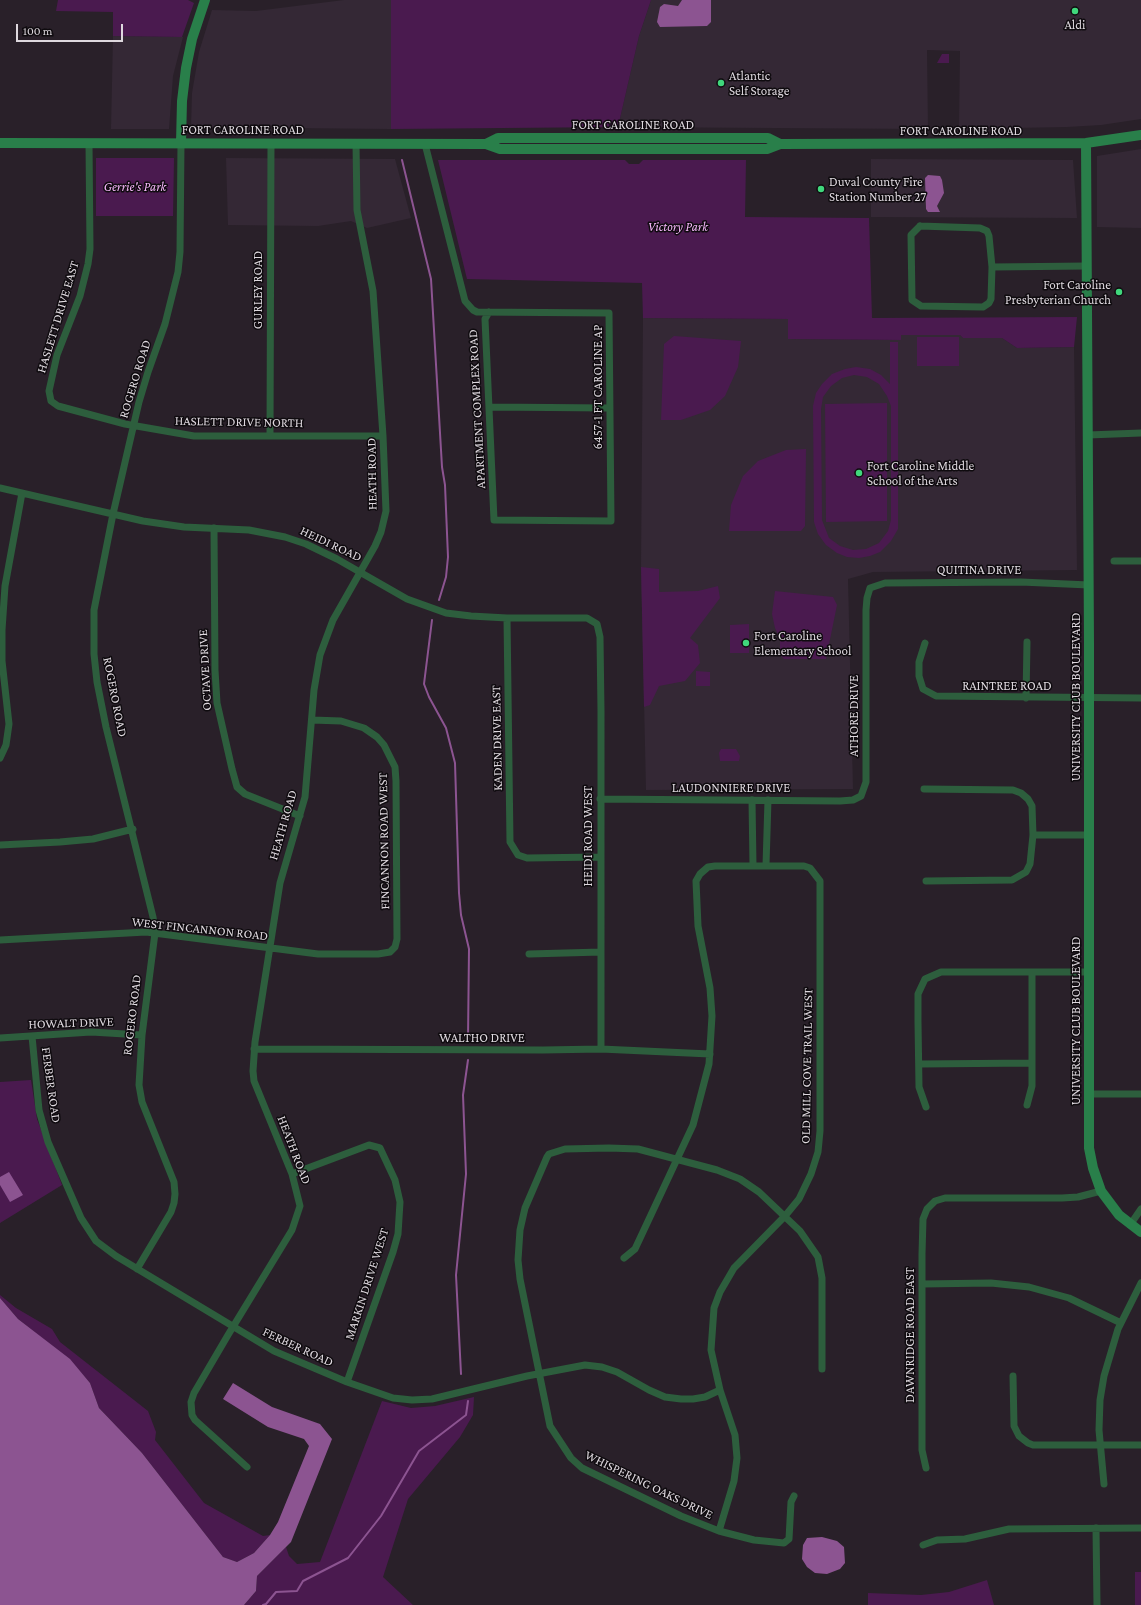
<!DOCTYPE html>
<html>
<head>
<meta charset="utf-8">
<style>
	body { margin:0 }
	#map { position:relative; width:1141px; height:1605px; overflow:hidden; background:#292029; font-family:"Crimson Pro",serif }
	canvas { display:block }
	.scale { position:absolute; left:16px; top:24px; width:107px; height:18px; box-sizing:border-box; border:2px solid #ded8de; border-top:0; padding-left:5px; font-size:12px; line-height:14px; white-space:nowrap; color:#ded8de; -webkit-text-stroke:3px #0f0b0f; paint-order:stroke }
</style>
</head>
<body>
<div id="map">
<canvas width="1141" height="1605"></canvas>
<div class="scale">100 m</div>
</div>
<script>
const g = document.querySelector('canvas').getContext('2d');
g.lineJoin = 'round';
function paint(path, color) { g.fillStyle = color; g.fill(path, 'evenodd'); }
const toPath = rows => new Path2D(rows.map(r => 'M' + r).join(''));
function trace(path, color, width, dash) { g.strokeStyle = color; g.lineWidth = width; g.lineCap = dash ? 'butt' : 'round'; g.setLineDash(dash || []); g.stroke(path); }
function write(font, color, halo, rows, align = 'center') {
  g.font = font + ' "Crimson Pro",serif'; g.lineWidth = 3; g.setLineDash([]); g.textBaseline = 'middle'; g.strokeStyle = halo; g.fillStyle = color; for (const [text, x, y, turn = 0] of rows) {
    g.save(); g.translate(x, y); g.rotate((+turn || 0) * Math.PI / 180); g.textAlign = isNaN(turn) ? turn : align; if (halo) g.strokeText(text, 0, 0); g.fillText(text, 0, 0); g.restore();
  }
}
const built = toPath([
	[344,0,391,0,391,129,191,127,192,93,199,52,212,10,256,11],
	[651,0,1141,0,1141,119,1101,125,1067,127,959,129,960,51,927,50,928,129,618,127,639,36],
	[113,36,183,37,173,76,169,129,111,129],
	[1141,149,1141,228,1097,227,1097,156],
	[226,158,395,159,411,218,367,228,351,221,318,226,228,225],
	[871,159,1073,160,1077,218,871,217],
	[643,318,788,319,788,339,901,340,901,335,960,335,963,338,1002,338,1017,348,1074,347,1077,570,873,572,848,579,853,789,646,790,641,567]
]);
const green = toPath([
	[58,0,188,0,194,3,182,37,113,36,113,12,56,11],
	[391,0,651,0,639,36,618,127,391,129],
	[942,54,949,54,949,63,937,63],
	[96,158,174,158,173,216,96,216],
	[438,160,625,160,629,164,639,164,643,160,746,160,745,217,869,218,872,318,1077,317,1074,347,1017,348,1002,338,963,338,960,335,901,335,901,340,788,339,788,319,643,318,642,283,467,279],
	[674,336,741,341,738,367,725,396,710,410,681,420,661,420,664,344],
	[917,337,959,337,959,366,917,366],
	[890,342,898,342,898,529,891,541,880,552,870,556,859,558,847,557,837,553,826,545,818,534,814,522,813,406,816,393,822,384,832,374,845,369,856,367,870,369,881,375,890,384],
	[854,375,867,377,879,384,887,396,891,406,891,520,888,531,879,543,866,549,853,550,840,546,829,538,822,520,821,409,823,397,831,386,842,378],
	[887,403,887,521,826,522,825,404],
	[806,449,805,526,801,531,729,531,731,505,743,476,758,461,786,450],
	[641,567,659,569,659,592,698,591,718,586,720,598,690,638,698,645,700,663,685,681,659,686,650,705,644,707],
	[775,591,833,597,837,605,826,659,784,659,780,655,780,639,775,628,772,614],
	[749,624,749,653,730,653,730,625],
	[696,671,710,672,710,686,696,686],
	[721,749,736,749,740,756,739,761,720,761,719,753],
	[31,1080,37,1119,62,1185,0,1223,0,1082],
	[0,1295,16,1308,52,1329,60,1342,148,1411,156,1432,155,1440,204,1503,263,1536,270,1535,254,1553,237,1562,223,1557,142,1453,99,1408,90,1383,70,1360,18,1319,0,1298],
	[474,1397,473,1415,460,1437,408,1499,383,1577,413,1605,244,1605,256,1591,257,1576,286,1547,289,1556,297,1564,320,1562,382,1401,411,1408,435,1406],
	[1135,1572,1141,1572,1141,1605,1135,1605],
	[987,1580,994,1605,868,1605,868,1593,921,1595,949,1592]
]);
const water = toPath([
	[682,0,711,0,711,22,707,26,660,27,657,22,660,7,664,4,678,6],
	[928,175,940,176,942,180,944,193,937,206,940,212,928,212,926,209,925,178],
	[9,1172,23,1195,10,1202,0,1185,0,1177],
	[0,1298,18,1319,70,1359,90,1383,99,1408,142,1453,223,1557,237,1562,254,1553,270,1535,278,1522,309,1446,304,1439,268,1427,223,1399,233,1383,272,1407,320,1424,332,1439,291,1542,257,1576,256,1591,244,1605,0,1605],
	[822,1537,837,1541,844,1547,845,1563,840,1569,827,1574,815,1573,807,1567,802,1559,803,1545,807,1538]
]);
const stream = toPath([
	[402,160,431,279,442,467,445,485,448,557,446,577,439,600],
	[432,620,424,684,429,697,446,728,455,763,459,893,461,915,469,949,468,1039],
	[461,1374,456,1275,466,1174,463,1095,468,1060],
	[263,1605,266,1604,276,1592,297,1591,303,1581,348,1558,381,1516,419,1451,466,1415,468,1401]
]);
const street = toPath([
	[89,143,90,249,88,264,80,296,57,355,49,391,51,401,58,406,125,424,194,436,383,436],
	[425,144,465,301,473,310,477,312,609,313,611,521,494,520,485,319,489,312],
	[920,226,980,228,987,231,989,236,992,267,991,299,989,303,983,307,921,306,912,300,911,235,920,226],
	[992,267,1087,266],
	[489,407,609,408],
	[1088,435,1141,433],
	[270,436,271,143],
	[0,488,143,521,184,527,249,530,285,537,306,544,337,559,407,599,446,613,471,616,507,618,587,618,597,624,600,637,601,711,601,1049],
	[214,528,215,670,217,703,232,769,237,787,245,794,300,816],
	[1114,561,1141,561],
	[507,618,510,842,518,855,527,858,600,857],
	[925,643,919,662,919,676,923,689,936,696,1141,698],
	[1026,698,1027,642],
	[0,758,6,745,9,724,2,661,2,630,5,586,22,493],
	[924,789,1013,790,1021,793,1028,799,1032,806,1033,835,1030,864,1026,872,1012,880,926,881],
	[600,799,840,801,853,800,861,796,866,782,866,610,867,598,870,588,885,583,1021,582,1089,585],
	[752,800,753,865],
	[1033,835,1089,835],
	[0,845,60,842,93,839,133,829],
	[766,865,768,800],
	[0,940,146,932,318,954,378,954,390,952,395,947,397,939,396,781,395,767,384,745,377,737,364,728,341,721,312,720],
	[529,954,601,952],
	[32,1036,39,1110,48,1142,81,1218,96,1241,116,1256,274,1351,347,1382,393,1398,412,1400,432,1399,527,1376,585,1365,602,1367,617,1372,649,1390,665,1397,681,1399,693,1399,705,1397,720,1390],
	[0,1038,91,1032,142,1035],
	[254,1049,543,1050,601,1049,710,1054],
	[920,1064,1032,1063],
	[1089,1094,1141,1094],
	[1027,1105,1032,1086,1032,972],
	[926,1107,919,1087,918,1022,918,994,925,979,941,972,1089,972],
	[292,1174,369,1145,380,1148,395,1180,400,1202,398,1234,393,1252,347,1382],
	[1130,1225,1141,1209],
	[624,1258,635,1249,693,1125,709,1064,712,1016,710,988,698,926,696,881,700,874,708,867,715,866,804,866,810,868,820,881,820,1131,818,1152,811,1174,799,1199,785,1216,734,1268,720,1292,714,1308,711,1350,720,1390,735,1435,737,1458,734,1481,719,1531],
	[137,1269,171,1212,174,1203,175,1194,174,1182,142,1102,139,1085,142,1035,155,933,153,917,106,727,97,682,94,654,94,610,113,514,139,402,148,372,165,324,178,272,180,252,181,143],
	[922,1284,991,1283,1029,1287,1069,1298,1121,1323],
	[1013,1376,1014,1426,1019,1436,1028,1443,1033,1445,1141,1445],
	[247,1467,195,1420,192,1415,191,1402,194,1393,228,1335,292,1230,300,1206,292,1174,254,1081,253,1071,255,1042,280,883,305,797,314,690,320,655,333,620,375,546,381,532,386,511,383,436,373,291,357,210,356,143],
	[926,1468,922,1450,922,1254,923,1219,927,1209,935,1201,945,1198,1062,1198,1078,1197,1101,1191],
	[1104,1484,1099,1430,1100,1400,1104,1376,1118,1329,1141,1283],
	[794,1496,791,1502,789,1539,784,1543,754,1540,719,1531,681,1516,582,1468,571,1458,550,1426,520,1279,518,1260,520,1230,525,1208,547,1157,549,1154,565,1149,609,1148,638,1149,717,1170,740,1179,759,1192,800,1231,818,1257,822,1278,822,1369],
	[1096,1528,1097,1605],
	[923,1545,937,1540,965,1539,1009,1529,1141,1528]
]);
const secondary = toPath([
	[0,143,486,144,500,149,767,149,780,144,1086,143,1141,135],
	[181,143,182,101,186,68,192,39,205,0],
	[1086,143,1089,643,1089,1148,1093,1168,1101,1191,1119,1215,1141,1232],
	[486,144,498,138,768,138,780,144]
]);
const markers = [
	[1075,11,4,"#40d77c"],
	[721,83,4,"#40d77c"],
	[821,189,4,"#40d77c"],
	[1119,292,4,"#40d77c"],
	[859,473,4,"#40d77c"],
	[746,643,4,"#40d77c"]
];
const poiNames = [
	["Aldi",1075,25,"center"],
	["Atlantic",729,76],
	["Self Storage",729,91],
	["Duval County Fire",829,182],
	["Station Number 27",829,197],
	["Fort Caroline",1111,285,"right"],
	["Presbyterian Church",1111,300,"right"],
	["Fort Caroline Middle",867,466],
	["School of the Arts",867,481],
	["Fort Caroline",754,636],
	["Elementary School",754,651]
];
const streetNames = [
	["FORT CAROLINE ROAD",633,125],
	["FORT CAROLINE ROAD",243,130],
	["FORT CAROLINE ROAD",961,131],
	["GURLEY ROAD",258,290,-90],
	["HASLETT DRIVE EAST",58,317,-73],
	["ROGERO ROAD",135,379,-73],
	["6457-1 FT CAROLINE AP",598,387,-90],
	["APARTMENT COMPLEX ROAD",477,409,-93],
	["HASLETT DRIVE NORTH",239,422,1],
	["HEATH ROAD",372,474,-91],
	["HEIDI ROAD",331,544,25],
	["QUITINA DRIVE",979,570],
	["OCTAVE DRIVE",205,670,-93],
	["RAINTREE ROAD",1007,686],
	["ROGERO ROAD",115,697,79],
	["UNIVERSITY CLUB BOULEVARD",1076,697,-90],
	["ATHORE DRIVE",854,716,-90],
	["KADEN DRIVE EAST",497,738,-91],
	["LAUDONNIERE DRIVE",731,788],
	["HEATH ROAD",283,825,-74],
	["HEIDI ROAD WEST",588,836,-90],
	["FINCANNON ROAD WEST",384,841,-91],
	["WEST FINCANNON ROAD",200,929,6],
	["ROGERO ROAD",132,1015,-83],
	["UNIVERSITY CLUB BOULEVARD",1076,1021,-90],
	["HOWALT DRIVE",71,1023,-2],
	["WALTHO DRIVE",482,1038],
	["OLD MILL COVE TRAIL WEST",807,1066,-89],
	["FERBER ROAD",51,1085,82],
	["HEATH ROAD",294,1150,69],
	["MARKIN DRIVE WEST",367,1284,-72],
	["DAWNRIDGE ROAD EAST",910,1335,-90],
	["FERBER ROAD",298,1347,25],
	["WHISPERING OAKS DRIVE",649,1485,26]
];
const parkNames = [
	["Gerrie's Park",135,187],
	["Victory Park",678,227]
];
paint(built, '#342835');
paint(green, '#4a1a4f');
paint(water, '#8c5491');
trace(stream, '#8c5491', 2);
trace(street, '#2d5e3d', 7);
trace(secondary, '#297f4a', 10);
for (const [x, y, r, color] of markers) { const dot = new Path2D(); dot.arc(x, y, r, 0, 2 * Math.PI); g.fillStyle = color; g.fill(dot); trace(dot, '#0f0b0f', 1.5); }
write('13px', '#ded8de', '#0f0b0f', poiNames, 'left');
write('13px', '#ded8de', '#0f0b0f', streetNames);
write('italic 13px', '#f6b7fa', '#0f0b0f', parkNames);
</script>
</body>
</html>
